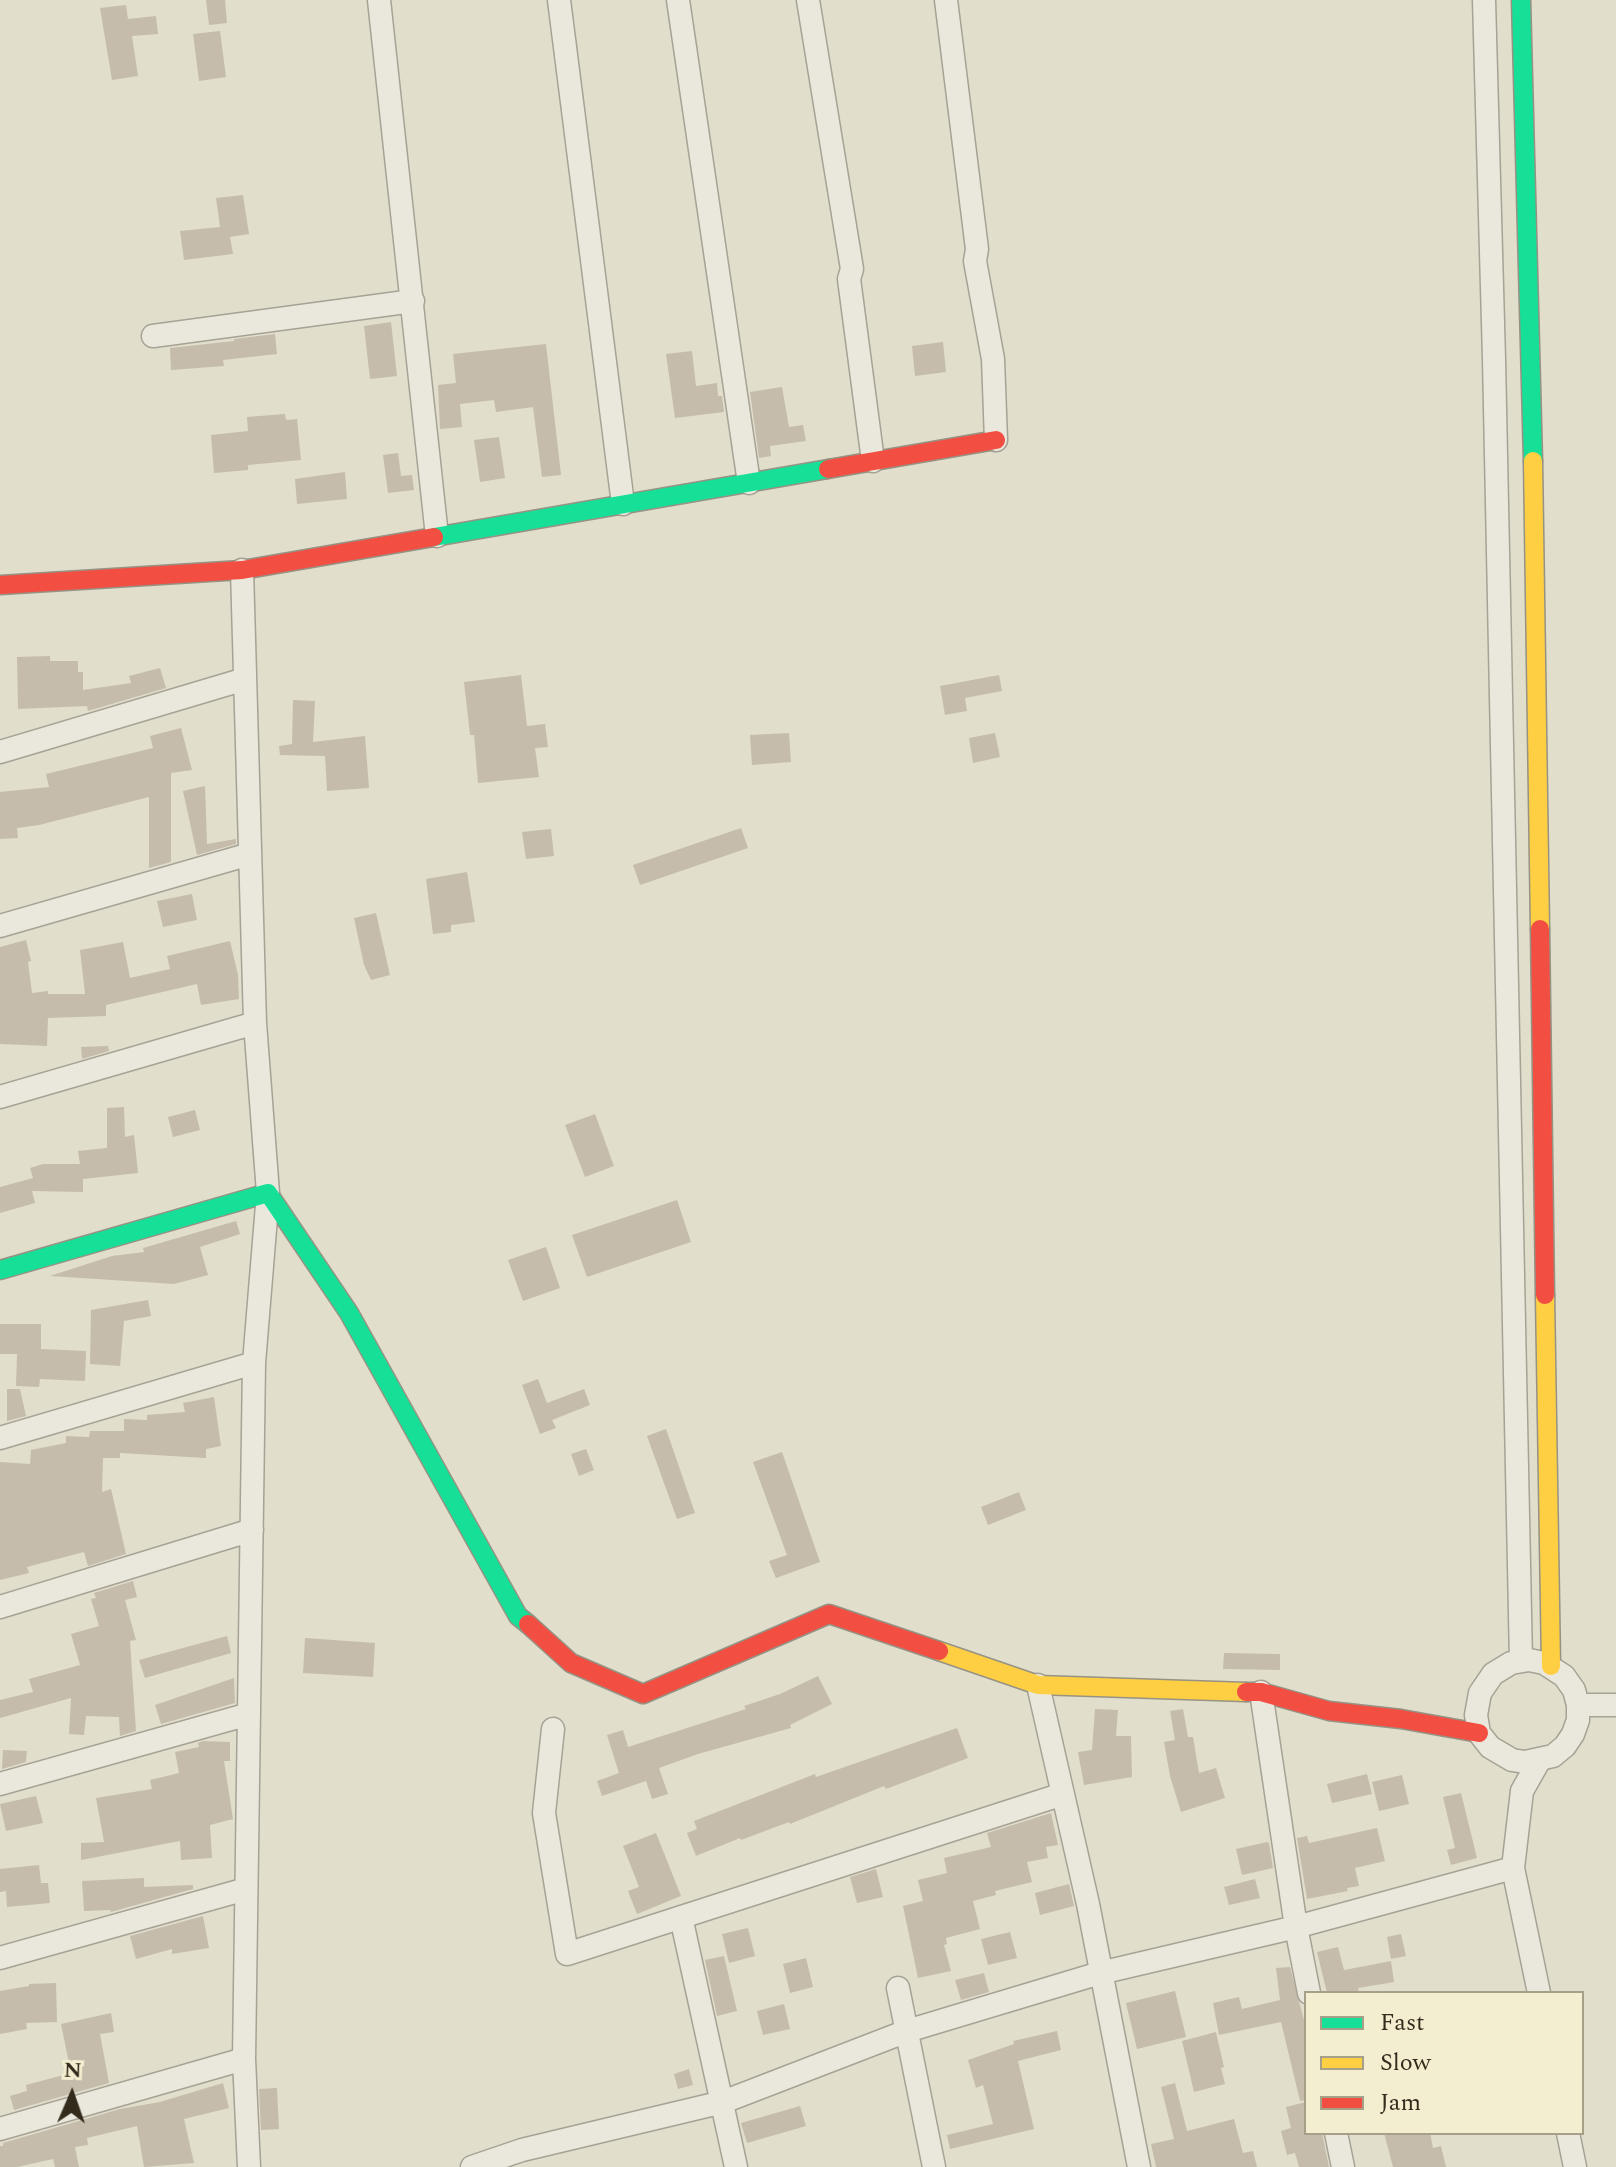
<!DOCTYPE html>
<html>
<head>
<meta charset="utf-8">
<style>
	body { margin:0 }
	#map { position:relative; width:1616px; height:2167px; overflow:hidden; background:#e1decb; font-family:Spectral,serif }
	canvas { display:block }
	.legend { position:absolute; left:1304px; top:1991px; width:280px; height:144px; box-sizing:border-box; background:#f3eed0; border:2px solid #a7a088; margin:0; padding:10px 14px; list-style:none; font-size:24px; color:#342b1d }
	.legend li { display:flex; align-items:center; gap:16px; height:40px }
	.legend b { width:40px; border:2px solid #a7a088 }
	.north { position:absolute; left:32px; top:2055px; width:80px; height:80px; -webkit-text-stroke:6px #f3eed0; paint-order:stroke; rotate:2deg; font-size:22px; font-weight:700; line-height:32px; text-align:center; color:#342b1d }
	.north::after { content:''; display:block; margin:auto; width:28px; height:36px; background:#342b1d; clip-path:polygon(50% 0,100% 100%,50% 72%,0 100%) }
</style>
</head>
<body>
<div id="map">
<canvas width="1616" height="2167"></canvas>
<ul class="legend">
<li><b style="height:10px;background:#16e098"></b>Fast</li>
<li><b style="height:10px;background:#ffcf43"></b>Slow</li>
<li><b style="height:10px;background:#f24e42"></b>Jam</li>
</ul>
<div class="north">N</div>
</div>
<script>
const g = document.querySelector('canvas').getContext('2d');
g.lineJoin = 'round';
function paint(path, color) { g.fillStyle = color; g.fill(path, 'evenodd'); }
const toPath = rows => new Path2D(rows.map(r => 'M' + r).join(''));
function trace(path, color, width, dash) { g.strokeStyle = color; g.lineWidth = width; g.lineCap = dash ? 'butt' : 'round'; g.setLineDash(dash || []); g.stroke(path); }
const building = toPath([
	[206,0,225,0,227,23,209,25],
	[126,5,128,19,156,16,158,34,132,36,138,76,112,80,100,8],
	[220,31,226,77,199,81,193,34],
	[243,195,249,234,230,237,233,254,184,260,180,231,220,227,216,198],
	[391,322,397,376,370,379,364,326],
	[275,334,277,354,223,360,224,366,171,370,170,348,234,341,234,339],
	[943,342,946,372,915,376,912,346],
	[546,344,561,475,542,477,533,407,496,412,494,400,460,404,462,427,440,429,438,385,456,383,453,354],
	[692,351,696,386,717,383,718,396,722,396,724,412,675,418,666,354],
	[782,387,789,427,803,425,806,441,770,446,771,456,759,458,750,392],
	[285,414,286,420,297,419,301,460,248,465,248,470,214,473,211,435,248,431,247,417],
	[499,437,505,478,480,482,474,440],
	[398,453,401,476,412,475,414,490,388,493,383,455],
	[345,472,347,499,297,504,295,479],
	[50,656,50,661,78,661,78,672,83,672,83,690,131,683,129,676,160,668,166,688,88,711,87,706,18,709,17,657],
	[521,675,527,726,545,724,548,747,535,748,539,777,478,783,474,735,470,735,464,682],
	[999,675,1002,691,965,698,967,711,945,715,940,686],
	[293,700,315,701,313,742,365,736,369,788,327,791,325,756,280,755,279,746,292,744],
	[181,728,192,770,171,773,171,862,149,868,149,797,39,825,17,828,18,838,0,839,0,792,49,787,46,774,153,748,150,736],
	[789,733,791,762,752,765,750,735],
	[995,733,1000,757,973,763,969,738],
	[205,786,207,844,236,839,236,844,197,855,183,791],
	[741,828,748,848,640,885,633,865],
	[551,829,554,856,526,859,522,832],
	[467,872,475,922,451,925,451,932,433,934,426,879],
	[192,894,197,920,163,927,157,901],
	[376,913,390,975,371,980,364,965,354,918],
	[26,940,31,961,28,962,32,993,48,991,48,994,85,994,80,950,123,942,130,978,170,969,167,956,230,941,238,975,239,999,201,1005,197,984,106,1005,106,1016,48,1018,47,1046,0,1044,0,947],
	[108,1046,109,1051,82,1059,81,1047],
	[124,1107,125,1137,134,1135,138,1173,83,1179,83,1192,32,1191,35,1203,0,1213,0,1187,33,1178,30,1168,43,1164,80,1164,78,1151,107,1148,107,1108],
	[195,1110,200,1130,173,1137,168,1117],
	[595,1114,614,1166,585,1177,565,1125],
	[677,1200,691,1242,587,1277,572,1235],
	[236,1221,240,1234,200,1247,208,1275,174,1284,50,1276,112,1256,144,1252,143,1248],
	[546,1247,560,1288,523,1301,508,1260],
	[148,1300,151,1316,124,1321,120,1366,90,1364,91,1310],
	[0,1324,41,1324,41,1349,86,1351,85,1381,40,1379,39,1387,16,1386,17,1354,0,1354],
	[538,1379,547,1403,584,1389,590,1405,552,1420,556,1428,540,1434,522,1385],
	[7,1389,20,1389,26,1416,7,1421],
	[214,1397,221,1446,206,1449,206,1458,120,1453,120,1458,103,1458,102,1492,111,1489,126,1554,88,1566,84,1552,27,1567,29,1573,0,1580,0,1462,30,1464,31,1450,66,1443,66,1436,89,1437,90,1431,124,1431,124,1419,147,1420,147,1415,185,1412,183,1403],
	[666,1429,695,1513,677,1519,647,1436],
	[586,1449,594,1470,579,1476,571,1454],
	[782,1452,820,1562,776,1578,769,1561,787,1555,753,1462],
	[1019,1492,1026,1510,988,1525,981,1507],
	[133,1581,137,1597,125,1600,136,1640,130,1641,136,1731,120,1736,119,1717,86,1716,84,1735,69,1734,71,1698,0,1718,0,1700,33,1692,29,1679,80,1665,71,1634,99,1626,91,1599,96,1598,94,1593],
	[227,1636,231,1653,145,1678,139,1660],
	[305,1638,375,1643,373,1677,303,1673],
	[1224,1653,1280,1654,1280,1670,1223,1669],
	[818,1676,832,1704,790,1725,791,1728,698,1754,659,1768,668,1794,652,1799,646,1781,602,1796,597,1781,619,1773,607,1735,623,1730,628,1747,746,1709,744,1706,780,1694],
	[234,1678,235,1703,161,1724,155,1705],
	[1095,1709,1118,1710,1116,1736,1131,1736,1132,1777,1084,1785,1078,1752,1092,1750],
	[1183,1709,1188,1737,1193,1737,1199,1773,1216,1768,1225,1798,1181,1812,1170,1776,1164,1742,1175,1740,1170,1711],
	[957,1728,968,1758,886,1789,884,1786,790,1824,789,1822,741,1840,740,1838,696,1856,687,1833,697,1829,694,1821,815,1774,816,1777],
	[203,1741,230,1742,230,1761,224,1761,233,1819,210,1825,212,1858,181,1860,180,1841,81,1860,81,1843,104,1842,96,1798,152,1789,150,1780,179,1773,175,1752,199,1747,198,1743],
	[3,1750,27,1751,26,1762,2,1769],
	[1367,1774,1372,1794,1332,1803,1327,1784],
	[1402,1775,1409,1804,1379,1811,1372,1782],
	[1461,1793,1477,1858,1451,1865,1447,1850,1455,1848,1443,1797],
	[36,1796,43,1823,6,1831,0,1804],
	[1051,1813,1058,1845,1046,1847,1048,1858,1027,1862,1032,1882,995,1891,996,1895,973,1901,980,1929,946,1938,947,1944,944,1945,951,1971,918,1978,903,1906,923,1901,918,1880,947,1873,944,1858,991,1847,987,1833],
	[1377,1828,1385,1861,1355,1868,1359,1886,1347,1888,1348,1891,1307,1899,1297,1838,1307,1836,1309,1843],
	[656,1833,681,1896,637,1914,628,1891,639,1887,623,1846],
	[1267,1842,1269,1843,1273,1868,1242,1875,1236,1849],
	[39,1865,41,1883,48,1883,50,1903,7,1907,6,1891,0,1892,0,1869],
	[876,1869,883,1897,857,1903,850,1877],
	[144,1878,144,1887,193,1885,193,1889,111,1912,110,1910,84,1911,82,1881],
	[1255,1879,1260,1898,1229,1905,1224,1887],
	[1069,1884,1074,1906,1040,1915,1035,1893],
	[203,1916,209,1948,172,1954,172,1949,136,1959,130,1936],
	[748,1928,755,1956,729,1963,722,1934],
	[1010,1932,1017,1958,988,1965,981,1939],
	[1401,1934,1406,1956,1391,1959,1387,1937],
	[1338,1947,1344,1970,1391,1961,1394,1982,1358,1988,1359,1993,1327,1993,1317,1952],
	[724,1956,737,2011,717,2016,705,1960],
	[806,1958,813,1987,790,1993,783,1964],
	[1290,1967,1306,2028,1306,2100,1300,2101,1281,2022,1219,2035,1213,2003,1239,1997,1242,2009,1280,2000,1276,1968],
	[984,1973,989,1992,961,2000,955,1980],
	[56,1983,57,2022,26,2023,27,2029,0,2034,0,1991,29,1986,29,1984],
	[1175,1991,1186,2037,1137,2049,1126,2003],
	[784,2004,790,2029,763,2035,757,2011],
	[111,2013,114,2032,100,2034,109,2083,14,2110,10,2096,27,2091,26,2085,71,2073,61,2024],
	[1057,2031,1061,2050,1018,2061,1034,2129,950,2149,947,2135,993,2124,983,2085,976,2088,968,2060,1014,2044,1013,2041],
	[1216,2032,1224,2067,1221,2068,1225,2084,1194,2092,1182,2041],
	[689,2069,693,2085,678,2089,674,2074],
	[223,2083,229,2108,184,2119,194,2163,144,2167,137,2126,87,2138,88,2145,75,2147,79,2167,55,2167,53,2159,17,2167,0,2167,0,2146,3,2146,3,2143,120,2109,160,2102],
	[1175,2083,1187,2131,1234,2119,1243,2153,1253,2151,1257,2167,1156,2167,1151,2144,1174,2139,1161,2087],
	[277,2088,279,2129,261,2130,259,2089],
	[1306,2102,1306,2133,1322,2133,1329,2167,1299,2167,1295,2153,1287,2155,1281,2131,1291,2128,1286,2107],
	[800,2106,806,2126,747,2143,741,2123],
	[1384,2133,1430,2133,1433,2148,1441,2146,1446,2167,1393,2167]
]);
const street = toPath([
	[379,0,437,536],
	[559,0,623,504],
	[678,0,749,483],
	[808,0,852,269,849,279,873,461],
	[946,0,977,249,975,261,993,359,996,440],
	[1484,0,1494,359,1521,1661],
	[153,336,413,301],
	[242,570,255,1023,268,1193,254,1363,244,2059,249,2167],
	[0,752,245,679],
	[0,926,250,854],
	[0,1097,255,1023],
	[0,1438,254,1363],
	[0,1607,252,1530],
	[1529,1660,1544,1663,1564,1676,1574,1690,1578,1705,1578,1720,1573,1734,1565,1746,1553,1756,1525,1762,1512,1760,1490,1747,1479,1733,1476,1715,1480,1693,1493,1674,1511,1663,1529,1660],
	[1038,1685,1088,1904,1139,2167],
	[1261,1692,1296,1927,1309,1993],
	[1578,1705,1616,1705],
	[553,1729,544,1813,567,1954,1063,1794],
	[1539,1761,1522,1791,1513,1868,1539,1993],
	[0,1784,249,1714],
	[681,1917,736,2167],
	[0,1958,246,1889],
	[898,1988,934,2167],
	[0,2129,244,2059],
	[1336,2133,1343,2167],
	[1568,2133,1575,2167],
	[472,2167,522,2150,723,2102,907,2031,1100,1973,1296,1927,1513,1868]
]);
const fast = toPath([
	[1521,0,1533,461],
	[434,537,828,469],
	[0,1270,268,1193,349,1313,518,1616,528,1624]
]);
const slow = toPath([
	[1533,461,1540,929],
	[1545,1295,1551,1666],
	[939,1651,1038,1685,1246,1692]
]);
const jam = toPath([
	[828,469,996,440],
	[0,585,242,570,434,537],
	[1540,929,1545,1295],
	[528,1624,571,1663,643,1694,829,1614,939,1651],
	[1246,1692,1261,1692,1329,1711,1401,1719,1479,1733]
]);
paint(building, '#c5bcac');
trace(street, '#a6a295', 25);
trace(fast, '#969284', 21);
trace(slow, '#969284', 21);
trace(jam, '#969284', 21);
trace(street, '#eae8dc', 22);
trace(fast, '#16e098', 18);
trace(slow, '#ffcf43', 18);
trace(jam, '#f24e42', 18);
</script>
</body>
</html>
